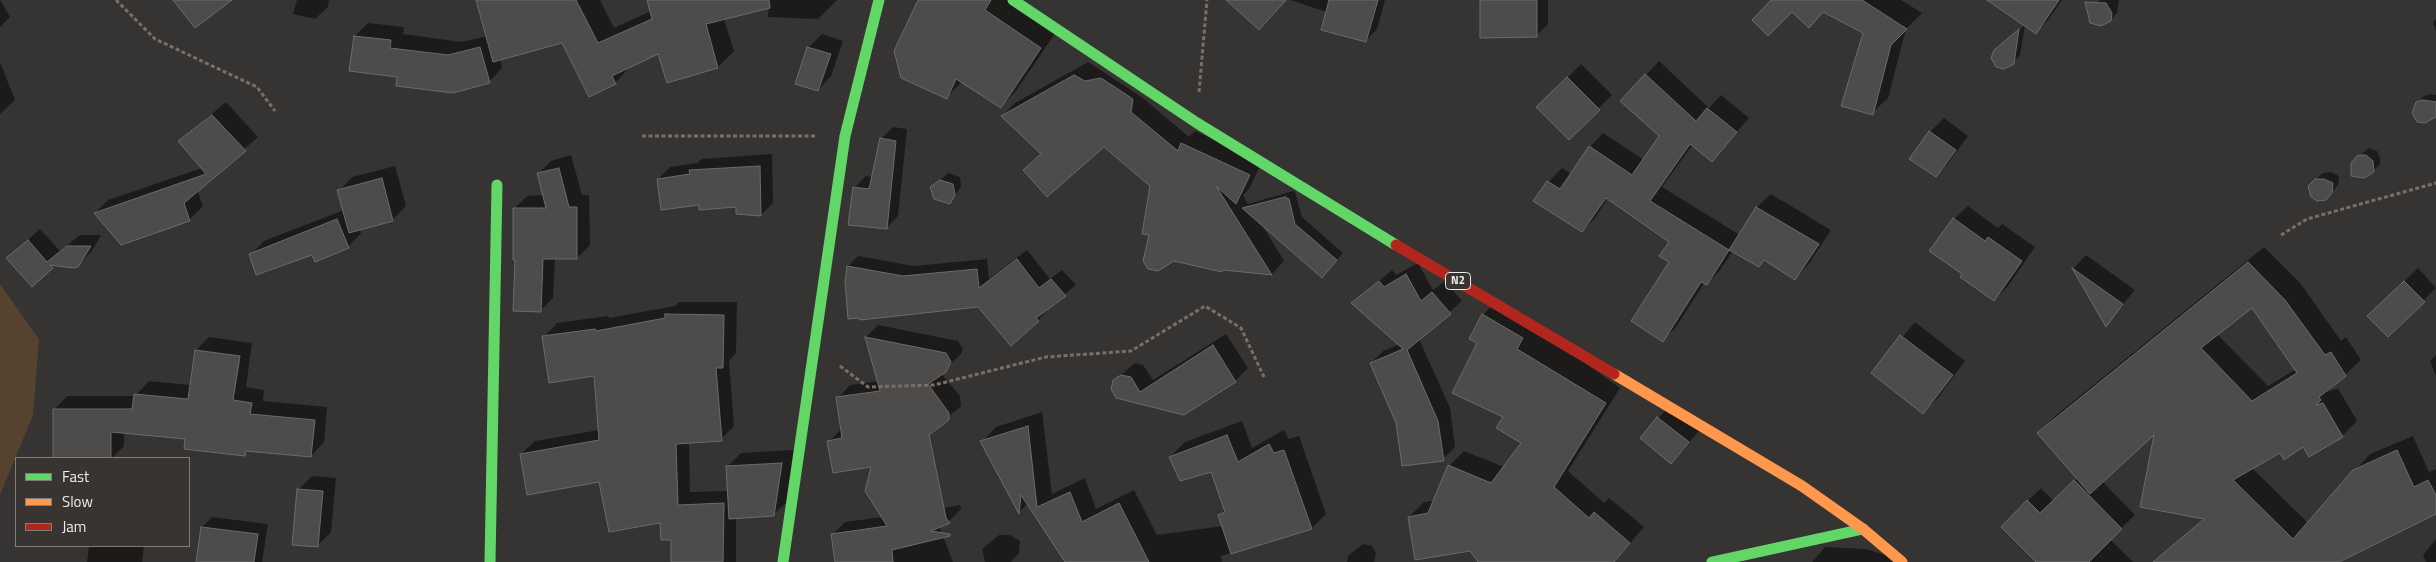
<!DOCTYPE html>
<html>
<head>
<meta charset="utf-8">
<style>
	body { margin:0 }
	#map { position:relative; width:2436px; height:562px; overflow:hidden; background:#363432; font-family:"Titillium Web",sans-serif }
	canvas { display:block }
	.legend { position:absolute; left:15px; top:457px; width:175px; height:90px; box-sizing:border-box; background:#373431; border:1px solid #807d7b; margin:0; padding:6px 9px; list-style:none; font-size:15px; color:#edebe9 }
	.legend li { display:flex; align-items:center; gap:10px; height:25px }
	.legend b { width:25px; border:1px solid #807d7b }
</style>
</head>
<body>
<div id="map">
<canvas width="2436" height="562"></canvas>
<ul class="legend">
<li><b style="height:6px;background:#63d668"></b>Fast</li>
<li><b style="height:6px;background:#ff974d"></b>Slow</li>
<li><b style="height:6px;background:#b3261e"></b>Jam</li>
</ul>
</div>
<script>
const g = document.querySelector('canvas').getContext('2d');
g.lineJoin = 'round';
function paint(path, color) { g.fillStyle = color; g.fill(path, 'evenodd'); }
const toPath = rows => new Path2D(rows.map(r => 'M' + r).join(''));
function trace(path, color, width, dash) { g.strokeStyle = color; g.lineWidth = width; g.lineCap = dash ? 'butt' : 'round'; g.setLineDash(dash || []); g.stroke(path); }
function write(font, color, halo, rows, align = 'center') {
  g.font = font + ' "Titillium Web",sans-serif'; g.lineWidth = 5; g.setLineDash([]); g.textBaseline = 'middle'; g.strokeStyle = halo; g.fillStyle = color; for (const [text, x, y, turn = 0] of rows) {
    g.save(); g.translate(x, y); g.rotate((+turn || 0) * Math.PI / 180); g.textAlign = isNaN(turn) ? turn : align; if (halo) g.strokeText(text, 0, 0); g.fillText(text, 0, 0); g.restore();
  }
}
const green = toPath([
	[0,284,39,339,33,415,0,495]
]);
const shadow = toPath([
	[0,0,10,17,0,27],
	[297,0,329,0,328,7,315,19,293,14],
	[479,0,600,0,614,28,651,11,648,0,750,0,724,19,734,51,718,67,667,81,659,52,631,66,615,83,589,95,562,42,500,58,502,68,489,82,399,76,355,36,368,23,404,27,403,34,462,42,487,36],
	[769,0,837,0,818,19,768,17],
	[915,0,1008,0,1056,32,1016,91,1001,107,963,81,947,97,919,2],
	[1290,0,1385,0,1377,29,1365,41,1327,12],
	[1481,0,1548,0,1548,24,1536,36],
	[1773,0,1901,0,1922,13,1906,29,1888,98,1872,113,1864,33,1824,11,1809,26,1792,10],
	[2004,0,2062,0,2049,19,2036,32],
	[2100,0,2119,0,2117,13,2110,20,2095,4],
	[2436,19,2436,33,2433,22],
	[2025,25,2020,55,2013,63,2000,47],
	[822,34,843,41,831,76,818,90,808,48],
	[1659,61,1709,108,1721,95,1749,118,1712,160,1693,144,1662,187,1740,235,1757,207,1771,194,1831,230,1808,265,1795,278,1764,259,1733,251,1720,270,1707,284,1705,282,1676,327,1663,340,1671,262,1670,241,1608,198,1595,218,1582,231,1535,200,1548,182,1562,168,1571,174,1590,147,1603,133,1644,160,1661,136,1622,101],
	[0,62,15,100,0,114],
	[1088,62,1143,98,1189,137,1195,131,1262,162,1249,189,1243,195,1248,204,1293,191,1295,192,1302,217,1343,253,1328,270,1262,225,1284,261,1272,274,1224,269,1151,234,1151,186,1104,145,1042,153,1002,116,1015,103],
	[1581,64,1612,95,1569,138,1538,107],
	[2430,94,2436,95,2436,115,2417,103,2424,96],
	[226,102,258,137,197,190,203,206,189,220,95,213,108,200,202,168,180,141],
	[1944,118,1968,136,1949,162,1935,176,1911,158,1930,132],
	[893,127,907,129,898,216,886,228,854,188,866,176,873,177,881,139],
	[2369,148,2377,151,2380,158,2380,164,2373,171,2355,159],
	[772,154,773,203,761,215,658,179,670,167,697,163,702,159],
	[571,155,582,195,589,195,590,245,577,258,555,258,553,298,540,311,517,258,514,209,527,196,544,195,538,174,551,161],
	[395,166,406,206,392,220,360,229,361,233,348,247,313,254,250,255,264,241,344,210,339,191,352,177],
	[2331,172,2339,176,2338,185,2325,199,2316,179,2323,173],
	[948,173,960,177,961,187,949,203,932,188],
	[1968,206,1998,228,2002,224,2035,247,2008,286,1994,300,1964,274,1954,219],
	[40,229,60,251,80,235,101,235,92,251,80,263,55,264,32,285,8,258],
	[2264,247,2301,284,2341,341,2346,337,2361,360,2327,392,2338,388,2357,421,2342,436,2280,452,2252,468,2308,523,2370,454,2413,436,2429,472,2436,469,2436,512,2320,562,2170,562,2164,554,2204,518,2156,432,2102,481,2135,515,2110,539,2133,562,2038,562,2002,527,2041,488,2054,501,2077,478,2039,433,2054,417],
	[2252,306,2296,369,2268,386,2217,334],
	[1027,250,1050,279,1062,270,1076,285,1047,309,1048,310,1038,320,978,306,846,282,848,266,858,256,914,266,987,259,989,279],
	[2086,255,2135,290,2106,325,2074,268],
	[1418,263,1433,290,1445,281,1462,301,1419,339,1450,408,1455,447,1443,459,1397,423,1371,363,1383,351,1400,344,1353,303,1392,270,1396,275],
	[2418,268,2436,288,2388,335,2369,316],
	[1497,300,1620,388,1568,471,1604,503,1609,498,1644,527,1614,562,1479,562,1470,549,1409,517,1424,502,1435,501,1449,466,1464,451,1504,467,1523,443,1504,417,1479,342,1483,315],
	[679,302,737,302,736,353,729,361,734,426,721,439,689,442,690,492,729,491,727,467,741,453,794,450,787,502,773,515,736,518,736,562,672,562,672,539,662,521,600,480,521,454,535,441,599,430,595,375,544,337,557,323,608,316,609,318,675,306],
	[1915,322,1965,361,1937,399,1923,412,1872,373],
	[878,325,958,341,963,349,961,354,941,373,960,396,961,406,922,440,933,510,960,505,961,509,949,521,939,526,953,562,836,562,832,535,845,522,883,517,872,465,829,442,841,429,838,398,850,385,879,381,866,337],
	[1226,334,1248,368,1235,381,1184,413,1114,381,1135,363,1143,365,1153,380],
	[209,337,252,343,246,387,264,390,263,401,327,407,324,442,311,456,249,450,244,455,186,438,124,432,124,446,112,458,55,458,54,410,67,396,135,396,149,381,191,385,196,350],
	[2436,355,2436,376,2430,361],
	[1671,405,1702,428,1671,462,1658,418],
	[1042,412,1052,494,1085,478,1096,509,1134,490,1157,535,1223,526,1219,515,1225,510,1211,470,1170,457,1185,442,1242,421,1252,448,1284,430,1289,439,1299,436,1326,514,1312,528,1221,556,1222,562,1075,562,1028,503,1019,512,982,442,996,427],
	[312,476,336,478,331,532,317,546,299,489],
	[212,517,268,524,262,562,197,562,202,527],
	[999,535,1010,535,1020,541,1019,553,1011,562,985,562,982,549],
	[2436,539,2436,562,2426,562,2423,555],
	[1363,544,1372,546,1376,553,1374,562,1347,562,1348,556],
	[89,546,144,546,142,562,87,562],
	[1825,547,1866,549,1906,562,1812,562]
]);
const building = toPath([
	[173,0,232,0,195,28,173,0],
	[476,0,576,0,598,43,652,19,647,0,769,0,770,8,706,24,718,68,667,83,658,54,612,76,616,84,589,97,562,43,493,62,476,0],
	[918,0,991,0,985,10,1041,48,1001,108,956,79,947,99,901,78,894,51,918,0],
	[1226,0,1286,0,1259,30,1226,0],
	[1329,0,1378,0,1366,42,1321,30,1329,0],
	[1480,0,1537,0,1537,37,1480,38,1480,0],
	[1771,0,1862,0,1907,29,1891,45,1873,115,1841,106,1863,33,1823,12,1809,28,1792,12,1768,36,1752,20,1771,0],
	[1987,0,2059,0,2036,34,1987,0],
	[2085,2,2106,3,2112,13,2111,21,2101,26,2090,23,2085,2],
	[2019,29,2014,64,2004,69,1996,67,1991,58,1994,50,2019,29],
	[354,36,391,40,390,48,448,55,480,47,490,83,453,93,396,86,397,77,349,71,354,36],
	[807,47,831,54,818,91,795,84,807,47],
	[1645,74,1696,121,1707,108,1737,132,1712,162,1690,144,1650,201,1729,250,1707,285,1701,282,1663,342,1631,321,1669,262,1659,256,1669,242,1606,198,1582,232,1533,201,1547,181,1560,189,1589,146,1632,175,1659,136,1620,101,1645,74],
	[1074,75,1085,81,1101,78,1133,99,1131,112,1178,151,1181,143,1250,175,1236,204,1216,186,1272,275,1223,270,1222,272,1174,261,1158,271,1148,269,1143,261,1149,235,1142,234,1150,186,1104,147,1047,197,1023,170,1041,154,1001,116,1074,75],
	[1567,77,1600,110,1569,140,1536,107,1567,77],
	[2423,100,2436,102,2436,117,2425,123,2417,122,2412,113,2416,102,2423,100],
	[212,115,246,151,184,203,190,221,121,245,94,213,206,174,178,141,212,115],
	[1929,131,1956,150,1936,177,1909,159,1929,131],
	[880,138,896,141,887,229,848,225,853,187,869,189,880,138],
	[2362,155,2366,155,2373,161,2374,172,2364,178,2351,176,2351,163,2357,156,2362,155],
	[760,166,761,216,736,214,736,207,699,210,699,205,661,210,657,179,690,174,689,170,760,166],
	[559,168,569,207,577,207,577,259,543,259,541,312,513,311,515,260,513,260,513,208,546,208,537,173,559,168],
	[382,178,393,221,349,233,337,190,382,178],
	[2315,179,2324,179,2333,183,2332,193,2326,200,2317,201,2311,197,2308,186,2315,179],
	[940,180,953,184,955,195,950,204,934,199,930,187,940,180],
	[1285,197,1289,199,1295,224,1337,260,1322,278,1242,208,1285,197],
	[1756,207,1819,244,1795,280,1764,260,1759,267,1729,250,1756,207],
	[1953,218,1985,241,1988,237,2022,261,1994,301,1960,277,1962,274,1929,251,1953,218],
	[337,219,349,248,315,262,312,255,256,275,249,254,337,219],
	[28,240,47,262,67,246,91,246,78,267,73,268,50,265,53,268,32,287,6,258,28,240],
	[1017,259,1039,288,1051,279,1066,296,1036,318,1039,321,1011,346,978,307,860,320,859,318,848,319,845,282,847,266,903,276,977,269,979,288,1017,259],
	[2248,262,2285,300,2325,355,2331,352,2346,376,2319,397,2321,400,2316,405,2323,403,2343,437,2309,457,2303,447,2284,460,2280,453,2233,480,2293,539,2353,470,2397,450,2414,487,2428,480,2436,495,2436,514,2339,562,2153,562,2204,519,2140,507,2154,435,2090,494,2037,433,2248,262],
	[2252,308,2297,373,2252,401,2201,348,2252,308],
	[2072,268,2123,304,2106,327,2072,268],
	[1406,274,1421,301,1432,292,1451,314,1407,350,1438,421,1444,461,1402,466,1396,423,1370,363,1403,349,1351,303,1379,281,1384,287,1406,274],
	[2404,281,2425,302,2388,337,2367,316,2404,281],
	[665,314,724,315,723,368,716,368,722,441,676,444,678,505,724,503,723,562,671,562,671,540,661,540,660,523,609,532,599,482,527,495,520,454,599,440,594,376,549,383,542,336,595,329,596,331,665,318,665,314],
	[1482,314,1523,338,1517,349,1606,403,1554,487,1589,518,1594,512,1630,543,1614,562,1478,562,1470,551,1415,560,1408,517,1428,513,1448,465,1491,483,1521,443,1496,428,1503,417,1452,393,1477,343,1469,339,1482,314],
	[1900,335,1953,375,1923,414,1871,373,1900,335],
	[865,337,946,353,951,362,946,372,928,384,949,413,949,420,929,435,946,518,950,523,931,531,950,534,950,536,892,550,893,562,835,562,831,534,887,526,865,491,871,467,833,473,827,441,842,438,836,397,880,391,865,337],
	[1213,345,1236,382,1184,415,1116,398,1111,389,1113,380,1121,375,1131,377,1140,392,1213,345],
	[195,350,240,356,233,400,252,403,250,414,315,420,311,457,246,451,245,456,184,449,185,439,111,432,111,458,53,458,53,409,132,409,134,394,188,399,195,350],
	[1657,417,1689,442,1671,464,1640,438,1657,417],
	[1028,426,1037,507,1070,492,1082,522,1119,503,1149,562,1065,562,1021,495,1019,514,980,441,1028,426],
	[1227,435,1238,462,1269,444,1274,453,1284,450,1312,529,1231,554,1218,515,1225,512,1211,472,1180,481,1169,457,1227,435],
	[782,463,774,516,729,519,726,466,782,463],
	[2074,480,2122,529,2089,562,2036,562,2001,527,2027,500,2040,513,2074,480],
	[297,489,323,491,318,547,292,545,297,489],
	[201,527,258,534,254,562,196,562,201,527]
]);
const path = toPath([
	[116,0,155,39,257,87,275,111],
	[1199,92,1207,0],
	[642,136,816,136],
	[2281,235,2307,219,2436,183],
	[840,366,868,387,934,385,1046,357,1131,351,1205,306,1241,328,1264,377]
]);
const fast = toPath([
	[1013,0,1197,123,1396,245],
	[490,562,497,185],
	[783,562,845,136,879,0],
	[1712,562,1863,529]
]);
const slow = toPath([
	[1614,374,1802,486,1863,529,1902,562]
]);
const jam = toPath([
	[1396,245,1614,374]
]);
const shields = [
	[1458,281,25]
];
const shieldNames = [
	["N2",1458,281]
];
paint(green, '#55432f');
paint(shadow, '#0007');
paint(building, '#4d4c4a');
trace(building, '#6d6b6a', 1);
trace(path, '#77706a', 3, [4, 2.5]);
trace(fast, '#63d668', 11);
trace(slow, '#ff974d', 11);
trace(jam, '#b3261e', 11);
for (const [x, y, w] of shields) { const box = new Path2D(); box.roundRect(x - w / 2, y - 8.5, w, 17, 4); g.fillStyle = '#373431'; g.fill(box); trace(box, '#edebe9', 1); }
write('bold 11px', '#edebe9', null, shieldNames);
</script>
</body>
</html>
